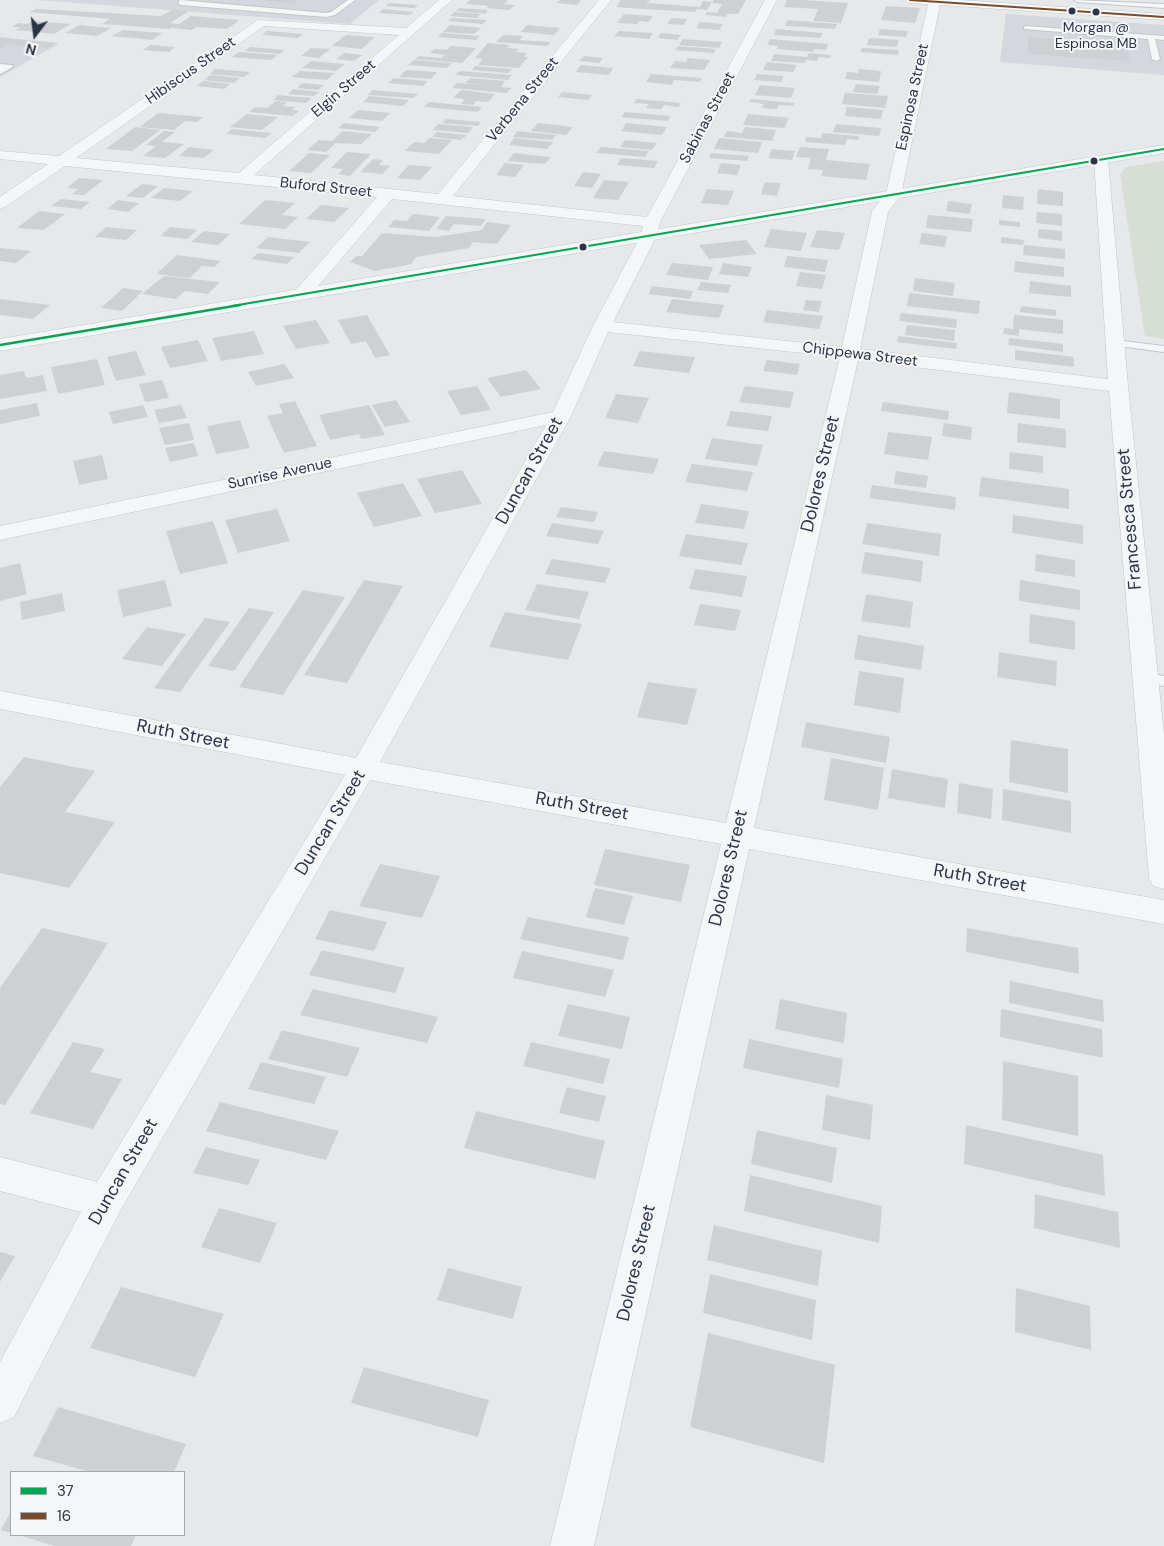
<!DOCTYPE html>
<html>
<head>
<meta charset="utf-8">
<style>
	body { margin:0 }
	#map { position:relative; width:1164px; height:1546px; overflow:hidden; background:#e6e8ea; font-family:"DM Sans",sans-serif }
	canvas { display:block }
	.legend { position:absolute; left:10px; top:1471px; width:175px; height:65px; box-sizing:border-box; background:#f4f6f9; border:1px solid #a4a8b1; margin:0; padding:6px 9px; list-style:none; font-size:15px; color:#2b3445 }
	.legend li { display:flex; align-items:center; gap:10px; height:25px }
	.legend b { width:25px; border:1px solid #a4a8b1 }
	.north { position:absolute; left:10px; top:10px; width:50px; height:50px; -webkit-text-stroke:4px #f4f6f9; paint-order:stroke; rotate:195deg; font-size:14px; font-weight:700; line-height:20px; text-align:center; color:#2b3445 }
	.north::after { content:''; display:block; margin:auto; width:18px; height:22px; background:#2b3445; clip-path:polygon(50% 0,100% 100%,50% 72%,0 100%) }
</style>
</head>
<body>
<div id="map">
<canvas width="1164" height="1546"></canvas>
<ul class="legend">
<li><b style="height:6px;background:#00a651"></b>37</li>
<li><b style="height:6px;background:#7a4b2a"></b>16</li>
</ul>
<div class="north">N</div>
</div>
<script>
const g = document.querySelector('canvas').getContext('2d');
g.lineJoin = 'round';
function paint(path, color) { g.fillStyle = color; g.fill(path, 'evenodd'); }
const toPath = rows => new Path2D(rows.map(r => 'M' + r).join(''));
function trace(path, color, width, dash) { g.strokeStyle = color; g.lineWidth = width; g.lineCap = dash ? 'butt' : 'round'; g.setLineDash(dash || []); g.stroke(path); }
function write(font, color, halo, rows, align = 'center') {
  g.font = font + ' "DM Sans",sans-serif'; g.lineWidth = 4; g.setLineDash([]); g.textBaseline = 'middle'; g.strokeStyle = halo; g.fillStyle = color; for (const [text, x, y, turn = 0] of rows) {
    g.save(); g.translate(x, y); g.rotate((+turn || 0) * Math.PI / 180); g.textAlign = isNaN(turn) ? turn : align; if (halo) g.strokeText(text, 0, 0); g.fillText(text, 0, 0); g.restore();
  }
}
const built = toPath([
	[38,0,379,0,350,24],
	[1006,14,1164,25,1164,75,1000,62],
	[0,37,60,43,0,77]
]);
const green = toPath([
	[1164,161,1164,339,1145,336,1120,174,1126,167]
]);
const building = toPath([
	[260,0,299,0,293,4],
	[470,0,508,0,504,4,515,5,509,10,486,8,489,6,466,4],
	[560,0,581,0,577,5,557,3],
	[621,0,650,0,644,9,616,7],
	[714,0,746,0,738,14,727,14,726,17,705,15,707,12,717,13,722,4,712,3],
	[787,0,802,0,848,3,841,23,813,21,818,9,784,7],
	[703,1,712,2,707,10,697,9,695,12,644,9,649,3,700,7],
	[389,3,418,5,414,8,385,6],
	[886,6,920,8,915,23,881,20],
	[459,8,488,10,485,14,456,11],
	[36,9,161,16,172,10,189,11,170,23,179,24,191,16,240,20,227,29,197,27,192,30,172,28,175,26,169,29,102,24,110,19,29,12],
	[383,9,414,12,410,15,379,13],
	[454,12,480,14,477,18,450,16],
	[624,14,653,16,649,22,639,21,637,24,617,23],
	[452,18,487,20,483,24,448,21],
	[671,18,687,19,684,25,667,24],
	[787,20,837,24,835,29,785,26],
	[33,21,71,24,54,34,15,30,21,27,12,27,18,23,27,24],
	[700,22,723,24,719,30,696,28],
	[79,25,111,28,97,36,65,33],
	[450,25,481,28,474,34,443,32],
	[527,25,560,28,554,35,521,32],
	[776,29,823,33,820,38,774,35],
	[880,29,908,31,906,37,878,35],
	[123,30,162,33,152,40,112,36],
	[267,31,303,34,298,38,262,35],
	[619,31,653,33,649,39,614,36],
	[442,33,480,36,476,40,438,37],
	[661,33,681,35,677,40,658,38],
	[346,35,375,37,362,49,332,46,338,41,351,43,338,41],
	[503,35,523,36,520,40,551,42,547,46,496,42],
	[1028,37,1127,45,1130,61,1028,54],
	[0,38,56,43,47,48,8,44,0,49],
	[869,38,899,40,897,47,867,45],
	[683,39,722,42,719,48,679,45],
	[770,39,828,44,826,50,814,49,813,52,777,49,778,46,767,45],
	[488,43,510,45,507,48,519,49,516,52,527,53,524,57,528,57,519,68,478,65,483,59,475,58],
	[150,45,175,47,169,52,143,50],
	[451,46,476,48,462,63,415,59,419,56,442,58,445,55,466,57,430,53,434,49,447,50],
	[678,46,716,49,714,53,675,50],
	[250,47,285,50,280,54,245,51],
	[311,48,330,49,319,58,301,56],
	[862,48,899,50,898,55,860,52],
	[239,52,278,55,271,60,232,57],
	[344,53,362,55,354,61,336,59],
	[809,53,831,55,830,58,819,57,817,61,806,60,805,63,771,61,774,54,807,57],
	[584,56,603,58,599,63,579,61],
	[688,58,710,60,704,70,670,68,675,61,686,62],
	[414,60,452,63,447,68,408,65],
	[311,61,345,64,336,71,302,68],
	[767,62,797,65,793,72,763,70],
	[581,65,613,68,609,75,576,72],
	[475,66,512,69,508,73,472,70],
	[215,69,250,72,244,77,210,74],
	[859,69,881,71,879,82,845,79,847,72,858,73],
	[406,70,437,72,431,79,399,77],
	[300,71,334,73,327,80,291,77],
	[460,71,512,75,508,80,455,75],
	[651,74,702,78,699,82,674,80,672,85,646,82],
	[757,74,784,76,781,82,754,80],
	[210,75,240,78,234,83,204,80],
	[393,78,428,81,423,86,388,83],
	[470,78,505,81,501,87,511,88,507,93,452,88,457,83,497,86,465,83],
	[203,81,230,84,224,89,197,86],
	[302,83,324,85,318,90,297,88],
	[856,84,880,86,877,94,853,92],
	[760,85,795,88,791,98,755,95],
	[293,89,320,92,314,96,288,94],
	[372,90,418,94,413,98,368,95],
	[461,90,495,94,488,102,476,101,473,105,461,104,465,99,453,98],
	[562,92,592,95,588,100,558,97],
	[845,93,888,96,885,108,842,104],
	[278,95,311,98,306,103,273,100],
	[369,96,409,100,403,106,363,102],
	[637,99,681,103,678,107,664,105,661,109,646,108,649,104,634,103],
	[751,99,795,103,793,106,779,105,777,109,762,108,764,104,749,102],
	[276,101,287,102,283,106,296,107,292,110,299,111,293,116,249,112,255,107,267,108],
	[429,102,482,107,478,112,424,107],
	[847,107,883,110,881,119,845,116],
	[358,110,390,113,382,121,349,118],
	[625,112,671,116,668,121,621,117],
	[158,113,203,117,197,122,185,121,174,130,140,127],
	[247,114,278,117,262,130,230,127],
	[748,114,789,118,784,128,743,125],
	[446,119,481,122,478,126,442,123],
	[344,123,380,127,375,132,338,128],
	[538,123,573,127,566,135,531,131],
	[626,123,667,127,662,135,621,131],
	[438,124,473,127,468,133,433,130],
	[836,124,881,128,879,136,833,132],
	[135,127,160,130,132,151,106,149],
	[745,127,776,130,772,141,724,137,727,131,742,133],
	[232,129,272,133,265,138,226,134],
	[164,131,175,132,162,142,184,144,165,158,143,156,156,146,146,145],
	[343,131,372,134,361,144,336,143,326,152,307,150,319,140,332,141],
	[517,131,556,135,552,140,513,137],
	[437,132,467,135,461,140,432,137],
	[822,133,859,136,858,140,847,139,845,145,805,142,806,137,821,138],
	[429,138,452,140,439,154,405,151,414,142,425,143],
	[514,138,553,142,547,149,509,145],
	[719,138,762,142,758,153,714,149],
	[625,140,657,143,652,150,620,147],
	[189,147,214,150,204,158,179,156],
	[601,147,649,151,645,157,596,153],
	[800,147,829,149,826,160,870,164,866,180,821,176,823,170,808,169,811,158,796,157],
	[772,149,783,150,795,151,792,160,768,158],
	[347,152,371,154,350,176,338,174,343,169,331,168],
	[309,153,330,155,311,173,289,171],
	[514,153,551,157,545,164,508,161],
	[711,153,736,155,749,156,747,161,709,158],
	[621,158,658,161,654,168,617,165],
	[373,159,383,160,379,165,390,166,382,174,360,172],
	[505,163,524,165,515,177,496,175],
	[721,163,741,165,737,175,717,173],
	[409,165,432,167,420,180,397,178],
	[583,172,601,174,592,188,574,186],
	[79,178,103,180,84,195,72,194,78,189,67,188],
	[604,180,629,182,618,200,593,198],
	[765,182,781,183,777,196,761,194],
	[142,184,158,186,143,198,126,196],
	[164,188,193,191,180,201,151,198],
	[707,189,734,191,728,205,701,203],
	[1038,189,1063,192,1063,206,1037,204],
	[1003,195,1024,197,1023,210,1002,208],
	[61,199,90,202,81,209,51,206],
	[118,200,139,203,128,212,107,209],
	[265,200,295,203,282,215,298,217,285,229,239,224],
	[948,201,972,204,970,214,946,211],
	[321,205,349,208,334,222,306,219],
	[39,211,65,214,44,230,17,228],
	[1037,212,1062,214,1062,226,1036,223],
	[413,214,440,217,429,231,388,227,394,220,407,221],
	[928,215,973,219,971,232,926,228],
	[446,216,486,219,481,226,454,224,449,231,436,229],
	[999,220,1020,222,1020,227,999,225],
	[487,222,511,225,497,244,473,242,469,248,416,257,411,264,375,271,350,262,356,256,362,256,382,233,435,237,482,230],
	[106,227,137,230,126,240,95,237],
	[170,227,197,230,187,239,160,236],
	[771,229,807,233,801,251,764,247],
	[1038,229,1062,231,1062,241,1038,238],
	[817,230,845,233,839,250,810,247],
	[204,231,230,234,218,245,191,242],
	[922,233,947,236,945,247,919,244],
	[268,237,310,242,299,253,256,248],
	[1001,237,1024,240,1023,245,1001,243],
	[746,240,757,254,709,259,699,245],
	[1024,245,1065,249,1065,259,1023,255],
	[0,248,31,251,16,263,0,261],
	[258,253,294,257,287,264,251,259],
	[177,255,221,261,214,267,202,266,190,278,156,274],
	[787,256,828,260,825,272,784,267],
	[1015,261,1064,267,1064,277,1014,272],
	[672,263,713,267,708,280,666,275],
	[723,263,752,267,748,277,719,274],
	[800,272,826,275,822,289,796,286],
	[164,276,220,282,208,294,185,291,176,299,142,294],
	[915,278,955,283,953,296,913,291],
	[1030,281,1071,286,1071,297,1029,293],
	[701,282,731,285,728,293,697,290],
	[652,286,693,291,690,299,649,294],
	[123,288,143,291,122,311,101,308],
	[909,293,980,301,979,314,907,306],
	[0,299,50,305,33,319,0,315],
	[672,299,724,305,719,318,666,312],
	[806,300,822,301,819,312,803,310],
	[1021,306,1056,310,1056,316,1020,312],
	[767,310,823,316,819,329,763,322],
	[901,313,957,319,956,328,899,321],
	[367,315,390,355,375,358,366,341,351,344,338,320],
	[1014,315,1063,320,1063,334,1019,329,1019,336,1003,334,1004,328,1013,329],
	[316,320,330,343,296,349,283,326],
	[907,325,955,330,954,341,905,335],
	[254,331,264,354,221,361,212,338],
	[898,336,957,343,956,349,897,342],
	[1009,338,1063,344,1063,352,1008,345],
	[198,340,208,361,170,368,161,347],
	[1015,350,1074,357,1074,367,1015,360],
	[136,351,146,375,116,381,107,357],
	[640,351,695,357,689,373,633,366],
	[97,359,105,385,58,394,51,367],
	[767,360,800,364,797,375,763,371],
	[284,364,294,378,256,386,248,372],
	[526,370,541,389,501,397,487,378],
	[24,371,26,378,43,375,47,391,0,399,0,375],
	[162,380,169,398,145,402,139,384],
	[477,386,491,410,461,415,447,391],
	[745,386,794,392,790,408,739,402],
	[1009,392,1060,399,1060,419,1007,413],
	[616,394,649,398,638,423,605,418],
	[396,400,410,422,385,427,372,405],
	[295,401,317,446,284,453,267,416,283,413,279,404],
	[883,402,949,411,948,420,881,411],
	[37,403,40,416,0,424,0,410],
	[143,405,148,417,113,424,109,412],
	[181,405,187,418,159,423,154,410],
	[369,405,385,435,361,439,359,434,330,440,319,415],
	[731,411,772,416,768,431,726,426],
	[240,420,250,448,216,454,207,426],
	[189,423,194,440,165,445,159,428],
	[944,423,972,427,971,440,942,436],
	[1018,423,1066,429,1066,448,1017,442],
	[888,432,932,437,928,460,884,454],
	[712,438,763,445,757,466,705,459],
	[194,443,198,456,170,462,165,448],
	[604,451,659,459,653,474,597,466],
	[1010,452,1043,456,1043,473,1009,469],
	[102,455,108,479,79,485,73,461],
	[692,464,753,472,747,491,685,482],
	[462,470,482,504,435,513,417,479],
	[896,471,928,476,926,488,894,484],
	[981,477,1069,489,1069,509,979,496],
	[403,483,422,516,374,527,357,493],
	[872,485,956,497,955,510,869,498],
	[701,504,749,511,744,529,695,523],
	[561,507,598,512,594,522,556,517],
	[277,509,290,541,238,553,225,520],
	[1013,515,1083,525,1083,544,1012,533],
	[213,521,228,563,180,574,166,531],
	[552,523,604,531,598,544,546,536],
	[867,523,941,534,939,556,862,544],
	[686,534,748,543,741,565,679,556],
	[865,552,923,561,921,582,861,573],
	[1036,554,1075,560,1075,577,1035,571],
	[552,559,611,568,605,583,545,574],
	[20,563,27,594,0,601,0,568],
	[695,569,747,576,742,597,689,589],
	[165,580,172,606,123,617,117,590],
	[364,580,403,586,347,683,304,675],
	[1020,580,1080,590,1080,610,1019,601],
	[537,584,589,592,579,619,525,610],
	[303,590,345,597,283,695,239,687],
	[62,593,65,611,22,620,20,602],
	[866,594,913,602,910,628,861,621],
	[700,604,741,610,735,631,694,625],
	[249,608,274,612,234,671,208,666],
	[505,612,582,624,568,660,489,647],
	[1030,614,1075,621,1075,650,1029,643],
	[205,618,230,622,180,692,154,688],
	[147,627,186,634,162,666,122,659],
	[858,635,924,646,921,670,854,659],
	[999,652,1057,661,1056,686,997,677],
	[859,671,904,678,900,713,854,705],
	[648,682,697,689,687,725,637,717],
	[806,722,890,737,886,763,801,747],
	[1011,740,1068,749,1068,793,1009,782],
	[24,757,95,771,65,812,115,822,69,888,0,873,0,787],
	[831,758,884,768,878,810,824,800],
	[892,769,948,779,945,808,888,798],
	[959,783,993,789,991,819,957,813],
	[1003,789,1071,801,1071,833,1002,820],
	[605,849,690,865,681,902,594,885],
	[380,864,440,876,422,918,359,906],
	[595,888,633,896,624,925,586,917],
	[330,910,387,922,374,951,315,939],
	[528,917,629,937,623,960,520,939],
	[42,928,108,943,5,1105,0,1104,0,988],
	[967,928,1078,948,1079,974,966,952],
	[322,950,405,968,395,993,309,975],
	[522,951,614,970,605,997,513,978],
	[1010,981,1103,1000,1104,1022,1009,1003],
	[313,989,438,1017,427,1043,300,1015],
	[780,999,847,1013,844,1043,775,1029],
	[568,1004,630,1017,622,1049,558,1036],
	[1001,1009,1102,1029,1103,1058,1000,1037],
	[282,1030,360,1048,347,1077,268,1059],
	[749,1039,843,1059,839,1088,743,1068],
	[73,1042,105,1049,90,1072,122,1079,93,1129,30,1113],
	[531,1042,610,1059,603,1084,523,1066],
	[1003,1061,1078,1076,1078,1136,1002,1120],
	[261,1062,326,1077,314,1104,248,1089],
	[567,1087,606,1096,599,1122,559,1113],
	[826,1095,873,1105,870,1140,822,1130],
	[220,1102,339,1131,326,1160,206,1131],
	[476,1111,605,1141,595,1179,464,1148],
	[966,1125,1103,1155,1105,1196,964,1164],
	[757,1130,837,1148,832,1183,751,1164],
	[206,1147,260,1160,248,1185,193,1173],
	[750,1175,882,1206,879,1243,744,1211],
	[1035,1194,1118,1212,1120,1248,1034,1228],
	[219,1208,277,1223,260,1263,201,1247],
	[714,1225,822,1251,818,1286,707,1260],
	[0,1252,15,1256,0,1282],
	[448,1268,522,1287,513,1319,437,1300],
	[710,1274,816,1300,812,1340,703,1313],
	[121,1287,224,1314,195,1377,90,1348],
	[1016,1288,1090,1306,1091,1350,1015,1332],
	[708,1333,835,1365,824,1463,690,1427],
	[364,1367,489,1400,478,1437,351,1403],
	[58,1407,186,1444,174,1472,90,1472,33,1456],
	[11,1511,11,1533,1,1530],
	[19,1535,136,1535,131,1546,54,1546]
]);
const service = toPath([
	[180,0,326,13,331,12,348,0,355,0,335,15,326,17,181,5,178,3,180,0],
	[1074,0,1164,4,1164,8,1077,2,1074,0],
	[1026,26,1164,36,1164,40,1155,39,1160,59,1156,61,1152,59,1148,39,1024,29,1024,27,1026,26],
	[0,64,12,65,13,67,0,74,0,64],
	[1115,340,1164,346,1164,352,1111,345,1110,343,1111,341,1115,340],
	[1145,673,1164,676,1164,686,1140,681,1137,678,1140,675,1145,673]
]);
const minor = toPath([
	[439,0,452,0,254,175,438,194,599,0,611,0,453,196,647,217,765,0,777,0,660,222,656,237,613,322,842,347,872,211,886,194,929,0,941,0,901,195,888,212,860,349,1108,379,1094,160,1096,157,1101,156,1106,157,1108,160,1128,386,1164,735,1164,889,1153,886,1149,878,1109,391,858,360,754,828,1164,900,1164,924,749,849,594,1546,550,1546,721,844,370,780,119,1213,14,1417,0,1423,0,1362,81,1212,0,1191,0,1157,97,1182,345,775,0,709,0,691,356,758,546,425,0,540,0,526,553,412,593,326,640,237,643,226,392,199,308,298,302,299,296,298,293,294,296,290,377,197,65,166,5,207,0,209,0,197,48,164,0,159,0,151,59,156,258,20,406,28,439,0],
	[264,26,399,35,239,173,76,158,264,26],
	[608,332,840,357,726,823,380,762,571,416,608,332]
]);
const tertiary = toPath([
	[1164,145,1164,153,0,351,0,339,1164,145]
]);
const secondary = toPath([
	[904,0,960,0,1164,14,1164,20,910,3,904,0]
]);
const bus1Far1 = toPath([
	[232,306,1164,149]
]);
const bus1 = toPath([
	[0,345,240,305]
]);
const bus2 = toPath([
	[910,0,1164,17]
]);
const markers = [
	[1072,11,4.5,"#2b3445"],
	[1096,12,4.5,"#2b3445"],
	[1094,161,4.5,"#2b3445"],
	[583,247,4.5,"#2b3445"]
];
const farBusnames = [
	["Morgan @",1096,28],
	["Espinosa MB",1096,44]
];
const farStreetnames = [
	["Hibiscus Street",191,71,-35],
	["Elgin Street",344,89,-41],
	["Espinosa Street",913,97,-78],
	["Verbena Street",523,100,-51],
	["Sabinas Street",708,118,-62],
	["Buford Street",326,188,6],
	["Chippewa Street",860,355,7],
	["Sunrise Avenue",280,474,-12]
];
const streetNames = [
	["Duncan Street",530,471,-61],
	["Dolores Street",821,474,-77],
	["Francesca Street",1130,519,-95],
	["Ruth Street",183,735,11],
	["Ruth Street",582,807,10],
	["Duncan Street",331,823,-59],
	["Dolores Street",729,868,-77],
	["Ruth Street",980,879,10],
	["Duncan Street",124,1172,-60],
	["Dolores Street",637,1263,-77]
];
paint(built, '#d4d7dd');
paint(green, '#d6ded6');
paint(building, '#ced0d3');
trace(service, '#c4c6c8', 2);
trace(minor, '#c4c6c8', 1);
trace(tertiary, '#c4c6c8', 1);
trace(secondary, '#c4c6c8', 1);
paint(service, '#f5f6f7');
paint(minor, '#f5f6f7');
paint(tertiary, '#f5f6f7');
paint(secondary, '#f8f8f8');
trace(bus1Far1, '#00a651', 2);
trace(bus1, '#00a651', 2.5);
trace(bus2, '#7a4b2a', 2);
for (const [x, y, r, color] of markers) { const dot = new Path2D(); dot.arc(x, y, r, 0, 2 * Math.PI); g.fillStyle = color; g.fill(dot); trace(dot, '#f4f6f9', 2); }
write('14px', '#2b3445', '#f4f6f9', farBusnames);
write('15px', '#2b3445', '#f4f6f9', farStreetnames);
write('18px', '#2b3445', '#f4f6f9', streetNames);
</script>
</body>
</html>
